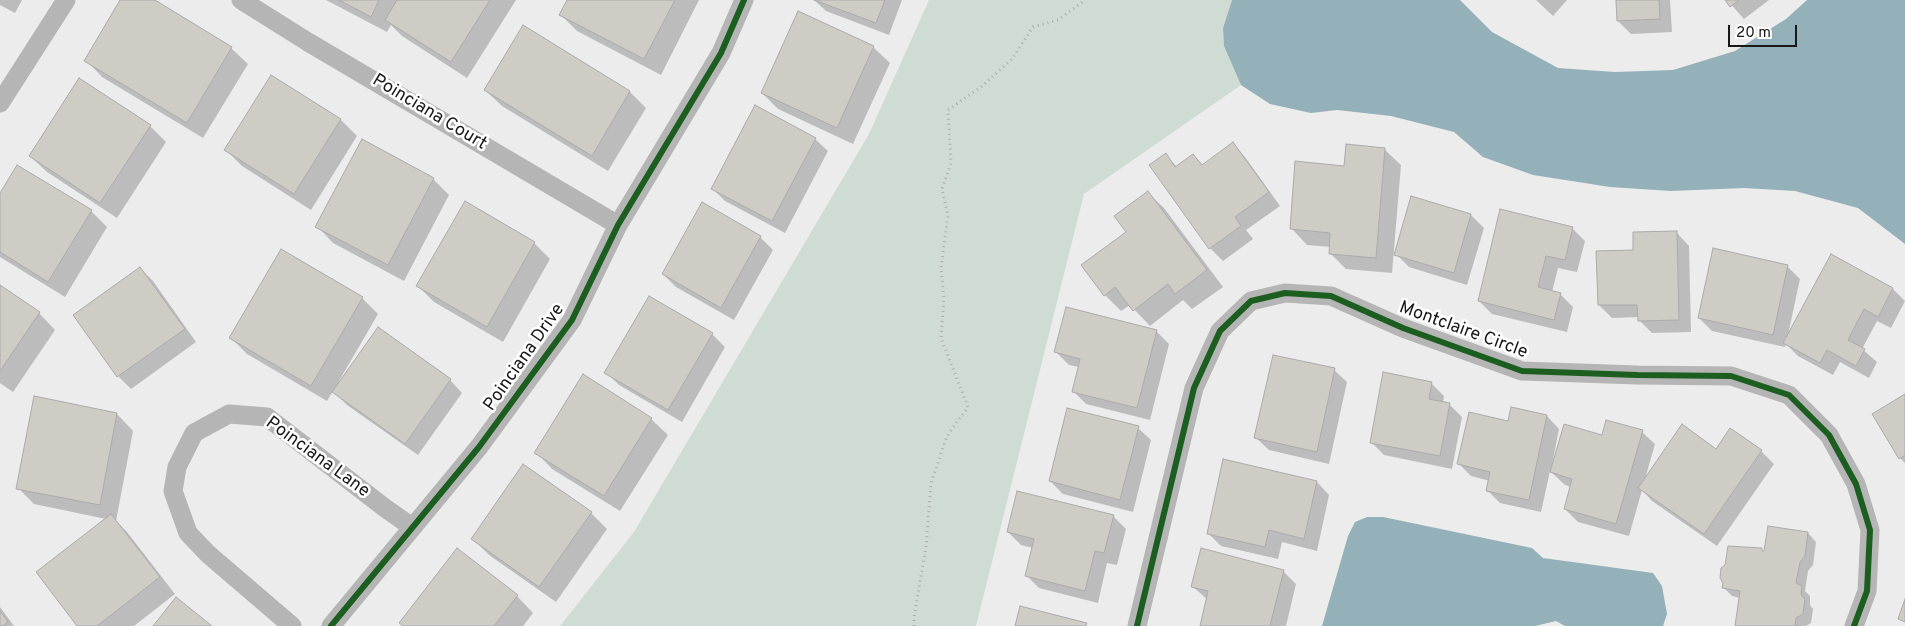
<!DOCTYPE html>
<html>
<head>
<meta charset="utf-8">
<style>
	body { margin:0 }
	#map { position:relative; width:1905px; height:626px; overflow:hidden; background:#ececec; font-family:Overpass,sans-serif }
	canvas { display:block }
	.scale { position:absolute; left:1728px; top:25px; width:69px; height:22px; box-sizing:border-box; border:2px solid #181819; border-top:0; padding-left:6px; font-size:15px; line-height:18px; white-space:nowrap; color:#181819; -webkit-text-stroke:4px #fff; paint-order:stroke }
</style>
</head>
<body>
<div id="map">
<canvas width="1905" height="626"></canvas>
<div class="scale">20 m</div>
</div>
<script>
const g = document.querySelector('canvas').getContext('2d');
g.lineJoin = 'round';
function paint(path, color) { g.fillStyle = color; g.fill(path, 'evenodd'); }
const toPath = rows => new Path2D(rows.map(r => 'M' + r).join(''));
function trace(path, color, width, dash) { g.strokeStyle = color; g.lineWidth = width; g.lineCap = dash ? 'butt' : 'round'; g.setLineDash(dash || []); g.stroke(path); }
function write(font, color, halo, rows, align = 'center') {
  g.font = font + ' Overpass,sans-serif'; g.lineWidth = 5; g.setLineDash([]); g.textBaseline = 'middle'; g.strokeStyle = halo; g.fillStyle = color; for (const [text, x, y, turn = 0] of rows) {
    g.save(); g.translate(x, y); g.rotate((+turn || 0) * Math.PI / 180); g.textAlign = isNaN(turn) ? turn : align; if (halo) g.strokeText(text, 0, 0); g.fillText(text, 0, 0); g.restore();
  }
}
const green = toPath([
	[929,0,1232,0,1223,28,1224,46,1241,85,1084,194,976,626,560,626,634,532,869,134]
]);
const water = toPath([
	[1232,0,1460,0,1492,32,1558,68,1615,72,1673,70,1735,51,1786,19,1807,0,1905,0,1905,244,1858,208,1795,191,1744,188,1671,191,1610,187,1533,175,1483,157,1454,132,1391,116,1337,110,1311,113,1270,104,1241,85,1224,46,1223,28],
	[1367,517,1383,517,1532,548,1543,558,1653,573,1662,586,1667,614,1663,626,1565,626,1556,621,1535,626,1322,626,1348,536,1355,522]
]);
const shadow = toPath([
	[0,0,22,0,15,13,0,5],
	[122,0,153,0,231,48,248,64,203,138,102,77,86,60],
	[326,0,516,0,467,78,402,36,391,25,387,32],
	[568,0,699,0,661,75,577,31,561,15],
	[814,0,902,0,889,35,826,11],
	[1536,0,1567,0,1553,16],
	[1617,0,1670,0,1672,32,1631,34,1618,21],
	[1727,0,1769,0,1744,19],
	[523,27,630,92,646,108,608,171,502,106,485,90],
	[873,47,890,63,853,144,778,109,762,93],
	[341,120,357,136,311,210,242,166,226,150],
	[150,126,166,142,117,218,47,172,30,156],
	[815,139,828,151,785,233,725,201,713,189],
	[1232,144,1245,157,1280,206,1246,230,1253,239,1223,261,1210,248,1151,166,1166,155,1177,167,1193,155,1203,165],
	[1384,149,1401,165,1392,273,1346,269,1330,253,1331,247,1307,245,1291,228,1345,167],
	[433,179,449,195,404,281,333,243,317,226],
	[1147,192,1164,208,1223,287,1192,309,1183,300,1150,326,1130,305,1121,311,1105,295,1128,232],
	[0,195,91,211,107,227,65,297,0,257],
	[702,204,760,237,773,250,734,320,676,287,663,274],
	[1471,215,1484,228,1467,285,1409,267,1396,254],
	[1572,228,1585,241,1577,272,1558,268,1552,292,1560,294,1573,307,1567,332,1492,314,1479,301],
	[1677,233,1689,246,1691,332,1652,333,1639,320,1639,317,1612,318,1599,305,1634,251],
	[534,243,550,259,503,342,434,302,418,286],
	[1831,256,1893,289,1905,301,1891,328,1877,321,1862,349,1877,362,1869,378,1840,362,1833,375,1798,356,1786,344,1785,347,1712,331,1699,318,1787,266,1800,279,1788,335],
	[140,268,153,281,196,342,131,389,118,376],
	[0,287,39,313,55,330,13,392,0,383],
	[362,298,378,314,339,381,450,380,462,393,418,455,347,405,333,391,327,401,247,354,231,338],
	[1156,331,1169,344,1150,420,1086,404,1073,391,1079,367,1069,365,1056,352],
	[712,334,725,347,682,422,619,385,606,372],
	[1334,370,1347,382,1329,464,1269,450,1256,438],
	[1431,383,1444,396,1443,403,1449,404,1462,417,1452,469,1384,455,1371,442],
	[1905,396,1905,463,1900,458],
	[117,414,133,431,116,521,127,532,175,594,134,626,79,626,106,519,34,504,18,488],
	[1547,416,1559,429,1552,465,1554,465,1603,437,1642,432,1655,444,1645,479,1717,450,1761,451,1774,464,1717,546,1652,501,1642,490,1629,536,1578,522,1565,509,1571,487,1565,485,1550,471,1541,512,1500,503,1487,490,1490,481,1471,476,1459,464,1508,423],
	[651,419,668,435,620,511,552,469,536,452],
	[1138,428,1151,440,1133,512,1063,494,1050,481],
	[1317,482,1329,495,1317,551,1282,542,1278,559,1221,546,1208,533],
	[591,513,607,529,556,602,489,555,473,539],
	[1113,516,1126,529,1117,565,1107,563,1098,603,1039,588,1026,575,1033,548,1021,545,1008,532],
	[1808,533,1816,542,1813,565,1808,571,1805,591,1810,596,1810,605,1813,609,1811,623,1806,626,1736,626,1740,598,1732,596,1724,588,1761,549,1765,553],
	[457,550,517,596,533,613,523,626,404,626],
	[1283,571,1296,584,1286,626,1201,626,1208,600,1192,586],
	[0,607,14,626,0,626]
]);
const building = toPath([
	[120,0,155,0,232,47,187,123,84,61,120,0],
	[339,0,379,0,371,17,339,0],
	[397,0,490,0,451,62,385,20,397,0],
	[567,0,675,0,644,59,559,15,567,0],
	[814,0,885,0,876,23,814,0],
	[1616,0,1659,0,1660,19,1617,21,1616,0],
	[1725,0,1739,0,1730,7,1725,0],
	[798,11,874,46,837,128,761,93,798,11],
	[523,25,630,91,592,156,484,90,523,25],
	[271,75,341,119,294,194,224,150,271,75],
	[79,78,151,125,100,203,29,156,79,78],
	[755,105,816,138,772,221,711,189,755,105],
	[362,139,434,178,388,265,315,227,362,139],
	[1233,142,1269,192,1235,217,1241,226,1209,249,1149,165,1166,153,1175,167,1193,154,1202,165,1233,142],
	[1346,144,1385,148,1376,258,1329,254,1330,233,1290,229,1295,161,1344,166,1346,144],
	[17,165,92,210,48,282,0,252,0,193,17,165],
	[1148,191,1207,270,1175,294,1168,284,1133,311,1115,287,1104,296,1081,265,1126,232,1114,216,1148,191],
	[1411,196,1471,214,1454,273,1394,255,1411,196],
	[465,201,535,242,487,327,416,286,465,201],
	[702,202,761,236,721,308,662,274,702,202],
	[1500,209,1573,227,1565,260,1546,256,1538,287,1561,293,1554,320,1478,301,1500,209],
	[1677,231,1679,320,1638,321,1637,305,1598,305,1596,251,1633,250,1633,232,1677,231],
	[1713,248,1788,265,1773,335,1698,318,1713,248],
	[281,249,363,297,311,386,229,338,281,249],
	[1831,254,1893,288,1878,317,1864,309,1848,340,1865,349,1856,366,1827,350,1820,363,1783,343,1831,254],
	[140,267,185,329,117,377,73,315,140,267],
	[0,285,40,312,0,371,0,285],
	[649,296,713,333,668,410,604,373,649,296],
	[1066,307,1157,330,1137,408,1072,392,1080,359,1054,352,1066,307],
	[378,327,451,379,405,444,332,392,378,327],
	[1273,355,1335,368,1317,452,1254,438,1273,355],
	[1383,372,1432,382,1429,399,1450,403,1440,456,1370,443,1383,372],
	[583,374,652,418,604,496,534,453,583,374],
	[1905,394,1905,455,1899,459,1872,414,1905,394],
	[34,396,117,413,100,505,16,489,34,396],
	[1511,407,1547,415,1529,500,1486,491,1490,472,1457,464,1469,412,1508,421,1511,407],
	[1067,408,1139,426,1120,500,1049,481,1067,408],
	[1606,420,1643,430,1616,524,1564,509,1572,479,1550,472,1564,424,1602,435,1606,420],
	[1682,424,1716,449,1730,428,1762,450,1704,534,1638,488,1682,424],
	[1223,459,1317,481,1304,539,1269,530,1265,547,1207,534,1223,459],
	[523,464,592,512,539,587,471,539,523,464],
	[1017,491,1114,515,1104,553,1095,551,1085,591,1025,576,1034,539,1007,532,1017,491],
	[111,514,160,577,97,626,77,626,36,572,111,514],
	[1768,526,1808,532,1805,556,1800,562,1796,583,1802,586,1801,595,1805,599,1803,614,1796,618,1795,625,1797,626,1735,626,1740,591,1722,588,1723,583,1720,578,1721,568,1725,565,1728,546,1762,548,1762,551,1764,551,1768,526],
	[457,548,518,595,494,626,403,626,399,623,457,548],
	[1201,548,1284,570,1270,626,1200,626,1208,591,1191,587,1201,548],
	[176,597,212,626,153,626,176,597],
	[1905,599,1905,622,1898,619,1905,599],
	[1020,606,1087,623,1086,626,1015,626,1020,606],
	[0,611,8,622,2,626,0,626,0,611]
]);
const path = toPath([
	[914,626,914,617,926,547,931,483,947,436,968,407,941,338,944,299,941,268,948,215,942,189,951,163,948,110,981,87,1012,59,1033,27,1058,20,1085,0]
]);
const street = toPath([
	[241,0,308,42,618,225],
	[0,103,66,0],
	[292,626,208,554,188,533,173,491,177,467,194,433,229,414,267,417,385,508,412,527],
	[331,626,479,447,572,320,618,225,721,53,744,0],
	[1137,626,1194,388,1220,331,1251,301,1285,293,1331,296,1403,328,1522,371,1637,375,1731,376,1789,395,1829,435,1856,484,1870,530,1867,591,1854,626]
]);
const cycleway = toPath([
	[331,626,479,447,572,320,618,225,721,53,744,0],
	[1137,626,1194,388,1220,331,1251,301,1285,293,1331,296,1403,328,1522,371,1637,375,1731,376,1789,395,1829,435,1856,484,1870,530,1867,591,1854,626]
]);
const streetNames = [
	["Poinciana Court",429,113,31],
	["Montclaire Circle",1463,331,20],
	["Poinciana Drive",525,358,-55],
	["Poinciana Lane",317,458,36]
];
paint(green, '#cfdcd4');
paint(water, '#94b0b8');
paint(shadow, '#0003');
paint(building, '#cfccc6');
trace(building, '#aaa', 1);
trace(path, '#adacad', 3, [1, 4]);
trace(street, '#b6b5b5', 19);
trace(cycleway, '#1b5e20', 6);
write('18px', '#181819', '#fff', streetNames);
</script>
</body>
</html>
